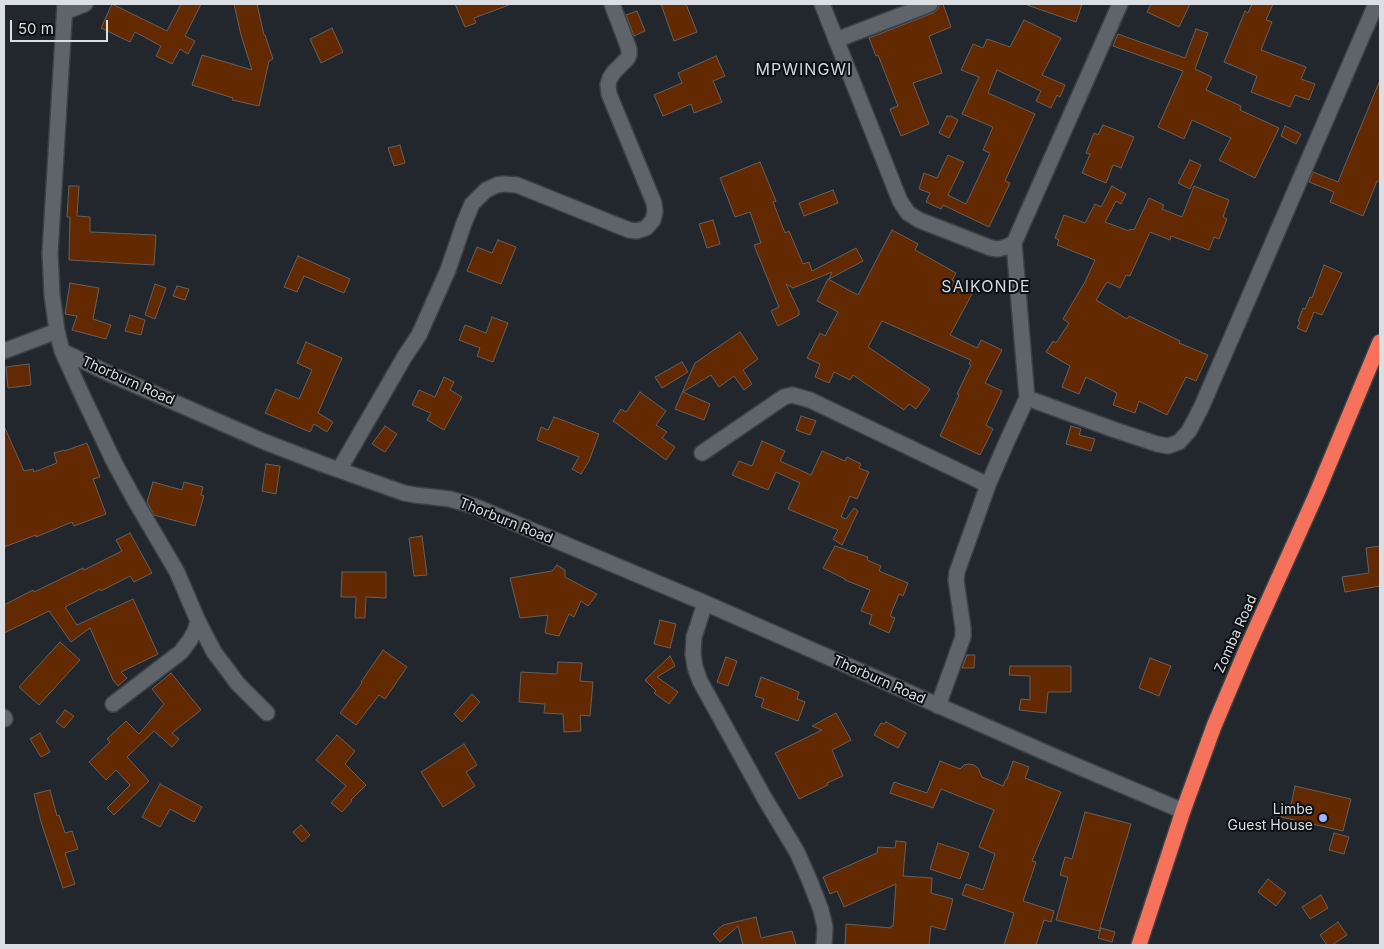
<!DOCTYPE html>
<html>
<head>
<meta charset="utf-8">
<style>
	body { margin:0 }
	#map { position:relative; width:1384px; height:949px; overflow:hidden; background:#21272c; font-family:Inter,sans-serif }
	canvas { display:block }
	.frame { position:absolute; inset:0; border:5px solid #dbdee2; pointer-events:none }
	.scale { position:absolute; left:10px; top:20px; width:98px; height:22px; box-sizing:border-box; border:2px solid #dbdee2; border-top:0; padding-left:6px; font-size:15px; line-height:18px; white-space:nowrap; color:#dbdee2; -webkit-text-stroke:4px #0d1012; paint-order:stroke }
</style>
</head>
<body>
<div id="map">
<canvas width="1384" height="949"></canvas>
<div class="frame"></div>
<div class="scale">50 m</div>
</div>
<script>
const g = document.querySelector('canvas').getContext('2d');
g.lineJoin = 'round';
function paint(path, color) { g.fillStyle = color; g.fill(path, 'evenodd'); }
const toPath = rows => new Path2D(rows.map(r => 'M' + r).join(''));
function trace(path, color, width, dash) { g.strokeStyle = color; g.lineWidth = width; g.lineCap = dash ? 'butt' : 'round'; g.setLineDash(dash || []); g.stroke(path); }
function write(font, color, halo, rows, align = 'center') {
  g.font = font + ' Inter,sans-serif'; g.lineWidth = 4; g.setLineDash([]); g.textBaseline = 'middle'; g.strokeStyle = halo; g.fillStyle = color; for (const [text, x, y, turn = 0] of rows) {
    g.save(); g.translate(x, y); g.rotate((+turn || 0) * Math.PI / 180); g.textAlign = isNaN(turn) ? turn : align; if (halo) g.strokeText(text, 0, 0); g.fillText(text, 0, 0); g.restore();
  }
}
const building = toPath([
	[112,4,167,31,181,4,201,4,185,36,195,41,188,54,180,49,172,64,156,56,161,46,135,32,130,42,101,28,112,4],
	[234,4,257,4,264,35,265,35,273,59,269,61,259,106,232,100,233,98,192,85,202,55,252,70,241,35,234,4],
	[455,4,509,4,509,5,474,18,476,23,465,27,455,4],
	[661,4,686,4,697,32,674,41,661,4],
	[943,4,951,27,929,36,942,73,913,83,929,124,901,136,890,109,898,106,878,55,876,56,869,38,933,13,938,9,939,5,943,4],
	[1027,4,1082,4,1076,22,1027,5,1027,4],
	[1151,4,1190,4,1179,27,1147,12,1151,4],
	[1252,4,1273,4,1266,20,1272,22,1261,50,1306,67,1301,79,1315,84,1309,100,1295,95,1290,107,1251,92,1257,76,1224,62,1245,11,1248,13,1252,4],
	[637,11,645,31,634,36,626,15,637,11],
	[1024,20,1061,38,1042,75,1065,85,1060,97,1057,95,1051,108,1036,101,1041,91,997,70,988,93,1035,114,1005,181,1010,183,989,227,943,205,941,209,926,202,930,193,919,189,924,173,937,178,948,155,964,162,948,195,966,204,990,153,983,150,993,127,962,114,979,77,961,70,973,44,983,48,987,39,1010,47,1024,20],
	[332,28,343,52,321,63,310,39,332,28],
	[1196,29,1208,33,1195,69,1212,77,1206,90,1241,106,1240,110,1279,128,1255,178,1219,160,1231,138,1192,120,1184,139,1158,127,1183,71,1113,46,1118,34,1185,58,1196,29],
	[716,56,725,76,713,81,722,102,694,113,691,104,663,116,654,95,682,83,678,73,716,56],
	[1380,80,1380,183,1377,181,1363,216,1330,202,1334,192,1309,182,1313,172,1338,182,1380,80],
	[947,116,951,116,958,120,949,138,939,133,947,116],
	[1103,125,1134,137,1121,168,1113,165,1106,183,1082,173,1090,154,1086,153,1094,133,1098,135,1103,125],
	[1285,126,1301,134,1296,144,1281,136,1285,126],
	[400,145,405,163,394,166,388,148,400,145],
	[1190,160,1201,165,1190,189,1178,183,1190,160],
	[760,162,776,201,773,202,785,233,789,231,803,264,809,262,812,271,856,248,863,261,829,279,832,272,793,288,786,284,799,311,799,315,778,326,771,311,779,307,754,245,761,243,750,212,735,217,720,178,760,162],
	[69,186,79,186,77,216,90,217,90,232,156,235,154,265,69,260,70,217,67,217,69,186],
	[1112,186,1126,194,1121,204,1116,201,1105,222,1129,231,1130,229,1134,230,1149,198,1164,205,1162,209,1182,217,1194,186,1229,200,1223,217,1227,219,1219,239,1214,237,1209,250,1171,236,1170,240,1150,232,1130,276,1126,275,1120,288,1107,282,1096,300,1127,319,1129,316,1180,341,1179,343,1208,355,1196,381,1186,377,1167,415,1139,401,1135,413,1113,405,1117,393,1086,377,1079,394,1062,387,1070,366,1046,352,1053,341,1056,343,1069,323,1063,319,1085,282,1095,260,1057,245,1059,240,1055,238,1064,215,1085,223,1095,204,1101,207,1112,186],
	[833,190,838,203,804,216,799,203,833,190],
	[713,220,720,244,707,248,699,224,713,220],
	[892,230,918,244,915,250,956,273,952,280,973,292,950,335,977,348,981,340,1002,350,985,383,1002,391,986,425,993,429,980,455,940,436,959,395,957,394,971,365,969,364,971,360,882,321,868,347,930,389,916,409,909,404,904,410,853,375,850,380,834,372,829,383,815,377,820,364,807,358,820,333,825,336,838,312,817,301,828,279,858,295,892,230],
	[498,240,516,247,501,284,467,271,477,247,492,253,498,240],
	[298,256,350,279,344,293,304,276,297,292,284,287,298,256],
	[1324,265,1342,273,1322,315,1314,312,1306,332,1297,328,1300,322,1298,321,1303,308,1305,309,1310,297,1312,298,1324,265],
	[70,283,99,288,93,319,111,325,106,339,72,330,77,316,65,314,70,283],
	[155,284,166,288,155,319,145,315,155,284],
	[177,286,189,289,185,300,173,296,177,286],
	[130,315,145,320,141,335,125,331,130,315],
	[492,317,508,323,493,362,477,356,480,348,459,340,465,325,486,333,492,317],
	[740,332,758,359,743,370,752,384,744,390,734,376,719,387,711,375,683,392,710,404,704,420,675,409,695,363,740,332],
	[306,342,342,358,318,413,333,422,327,432,314,424,310,432,265,413,276,389,299,399,312,370,297,363,306,342],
	[682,362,688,372,662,388,655,377,682,362],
	[29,364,31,385,8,388,6,367,29,364],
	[444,377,454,382,450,390,462,397,444,430,427,420,431,413,412,405,419,390,435,397,444,377],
	[640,392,666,411,656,425,667,432,662,438,675,447,666,460,613,421,621,409,626,412,640,392],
	[801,416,816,421,810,435,796,430,801,416],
	[554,417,599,434,589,461,581,474,572,469,579,457,537,440,541,427,548,430,554,417],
	[4,426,24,471,33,469,34,472,57,463,54,453,64,450,64,451,87,443,100,477,93,479,106,514,74,526,72,522,36,537,36,535,4,547,4,426],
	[385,426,397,434,385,452,372,444,385,426],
	[1071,426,1081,429,1079,435,1095,439,1091,451,1066,444,1071,426],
	[762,441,785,451,780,461,811,475,822,451,845,461,847,457,861,464,859,468,869,472,857,499,850,496,841,517,846,519,854,508,858,511,845,539,842,545,833,539,838,530,788,509,800,483,776,472,768,490,732,475,739,461,752,466,762,441],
	[266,464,280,466,276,494,262,491,266,464],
	[153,482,182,490,184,482,203,487,201,495,204,496,195,526,154,515,147,502,153,482],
	[130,533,152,573,134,582,130,576,101,591,100,589,65,607,77,625,133,599,158,654,121,672,127,678,118,686,113,680,90,628,71,642,49,611,4,633,4,605,33,590,34,592,83,568,84,570,122,551,116,540,130,533],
	[422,536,427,575,414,576,409,538,422,536],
	[835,546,868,557,867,560,881,566,879,571,908,583,903,596,899,594,890,616,895,618,889,633,869,624,872,615,861,611,870,590,845,580,845,579,823,568,835,546],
	[1380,546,1380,586,1345,592,1342,577,1369,573,1366,548,1380,546],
	[557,565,565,570,565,577,597,594,588,606,581,601,574,617,569,614,559,636,545,633,548,615,520,618,510,578,552,571,557,565],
	[342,572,386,572,386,598,366,597,365,618,355,618,356,597,341,597,342,572],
	[660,620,676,624,670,648,654,644,660,620],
	[60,642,80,660,39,705,19,687,60,642],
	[383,650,407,667,385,699,379,695,356,725,340,713,362,683,361,682,383,650],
	[967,655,975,655,974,668,962,668,967,655],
	[670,656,675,666,657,677,678,692,669,704,654,693,656,691,645,680,670,656],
	[726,657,737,661,728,686,717,682,726,657],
	[1150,658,1171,666,1159,696,1139,688,1150,658],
	[558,662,582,663,580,681,593,682,590,716,580,715,581,731,564,732,563,714,544,713,545,704,519,702,521,672,557,674,558,662],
	[1010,666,1071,666,1071,692,1048,692,1046,713,1019,710,1021,699,1030,700,1030,676,1009,675,1010,666],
	[171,673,201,710,172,733,179,739,172,747,154,731,127,757,149,781,114,815,107,808,130,785,116,770,106,780,89,762,110,742,107,739,126,721,139,734,164,704,152,689,171,673],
	[761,677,799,692,797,699,805,702,798,721,761,707,764,699,755,696,761,677],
	[472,694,480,702,462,722,454,714,472,694],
	[65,710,74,716,64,728,56,722,65,710],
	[836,713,851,740,832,750,843,776,827,783,828,785,799,799,775,753,822,730,812,726,836,713],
	[886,722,906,733,898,748,874,735,881,723,884,724,886,722],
	[40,733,50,752,41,757,30,739,40,733],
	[337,735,355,751,345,764,366,785,351,800,352,801,342,812,331,803,346,786,316,760,337,735],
	[464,744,477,765,466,772,475,786,443,807,421,772,464,744],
	[940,761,960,769,964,765,969,764,974,765,978,768,982,777,1003,786,1006,779,1007,779,1013,761,1029,767,1025,778,1061,792,1032,861,1036,862,1023,901,1054,911,1051,922,1044,920,1036,945,1004,945,1014,913,962,895,966,884,983,890,995,854,979,847,994,810,941,789,933,808,890,793,894,782,927,793,940,761],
	[160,784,202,807,194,822,170,809,160,827,142,817,160,784],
	[1295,786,1351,799,1343,831,1281,817,1284,804,1291,805,1295,786],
	[50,790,57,816,59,815,65,833,72,831,78,849,65,853,75,884,63,888,41,822,34,794,50,790],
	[1085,812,1131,824,1099,931,1056,920,1068,877,1060,875,1065,857,1072,859,1085,812],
	[301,825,310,835,302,842,293,832,301,825],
	[1334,833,1349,837,1344,854,1329,850,1334,833],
	[896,841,906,842,903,876,932,878,931,893,953,899,945,930,931,926,929,945,845,945,846,924,891,928,891,926,893,926,896,884,844,907,837,891,830,894,823,877,877,853,878,847,895,848,896,841],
	[938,843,969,853,960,879,930,869,938,843],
	[1268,879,1286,893,1276,906,1258,892,1268,879],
	[1321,895,1328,908,1310,919,1302,907,1321,895],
	[756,917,761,938,792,931,796,945,743,945,738,926,720,942,713,934,723,925,756,917],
	[1338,922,1347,935,1332,945,1327,945,1320,935,1338,922],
	[1101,928,1115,932,1112,942,1098,938,1101,928]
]);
const street = toPath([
	[65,4,50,253,52,295,57,331,62,351,84,399,114,462,133,497,177,572,198,621,214,652,238,684,267,713],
	[822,4,900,201,908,213,919,220,991,248,998,249,1006,247,1014,243],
	[65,12,85,4],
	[836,40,920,8,930,4],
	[4,351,57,331],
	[62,351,112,375,265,442,325,465,404,493,415,495,450,499,474,506,705,603,1058,758,1183,811],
	[1027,398,1115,430,1157,444,1168,446,1179,442,1189,431,1201,408,1376,4],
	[702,453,784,397,792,395,810,400,988,485],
	[339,470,405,356,419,335,448,270,464,223,472,204,486,190,497,185,504,184,517,185,629,230,637,231,646,228,653,220,655,212,654,203,609,94,608,84,610,78,614,72,627,59,629,55,629,49,612,4],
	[705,603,694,637,693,654,695,667,700,681,765,799,797,852,809,879,821,910,825,927,824,945],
	[113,704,181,652,190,640,195,631,198,621],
	[938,706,963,637,963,628,956,580,957,572,988,485,1008,439,1027,398,1014,243,1120,4],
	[4,717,5,719]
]);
const highway = toPath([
	[1139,945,1183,811,1214,726,1247,648,1316,495,1380,342]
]);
const markers = [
	[1323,818,5,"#a1b3fd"]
];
const streetNames = [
	["Thorburn Road",128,381,24],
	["Thorburn Road",506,521,22],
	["Zomba Road",1236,634,-66],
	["Thorburn Road",879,680,24]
];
const poiNames = [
	["Limbe",1313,810],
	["Guest House",1313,826]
];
const quarterNames = [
	["MPWINGWI",804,70],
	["SAIKONDE",986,287]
];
paint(building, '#632901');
trace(building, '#68605c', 1);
trace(street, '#3d4146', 18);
trace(highway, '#3d4146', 18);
trace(street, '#5e646a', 15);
trace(highway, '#f7725a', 15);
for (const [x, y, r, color] of markers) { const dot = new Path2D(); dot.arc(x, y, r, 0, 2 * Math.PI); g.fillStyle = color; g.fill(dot); trace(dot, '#0d1012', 2); }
write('14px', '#dbdee2', '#0d1012', streetNames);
write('14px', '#dbdee2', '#0d1012', poiNames, 'right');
g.letterSpacing = '1px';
write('16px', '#d2d9e1', '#0d1012', quarterNames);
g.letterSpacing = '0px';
</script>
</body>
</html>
